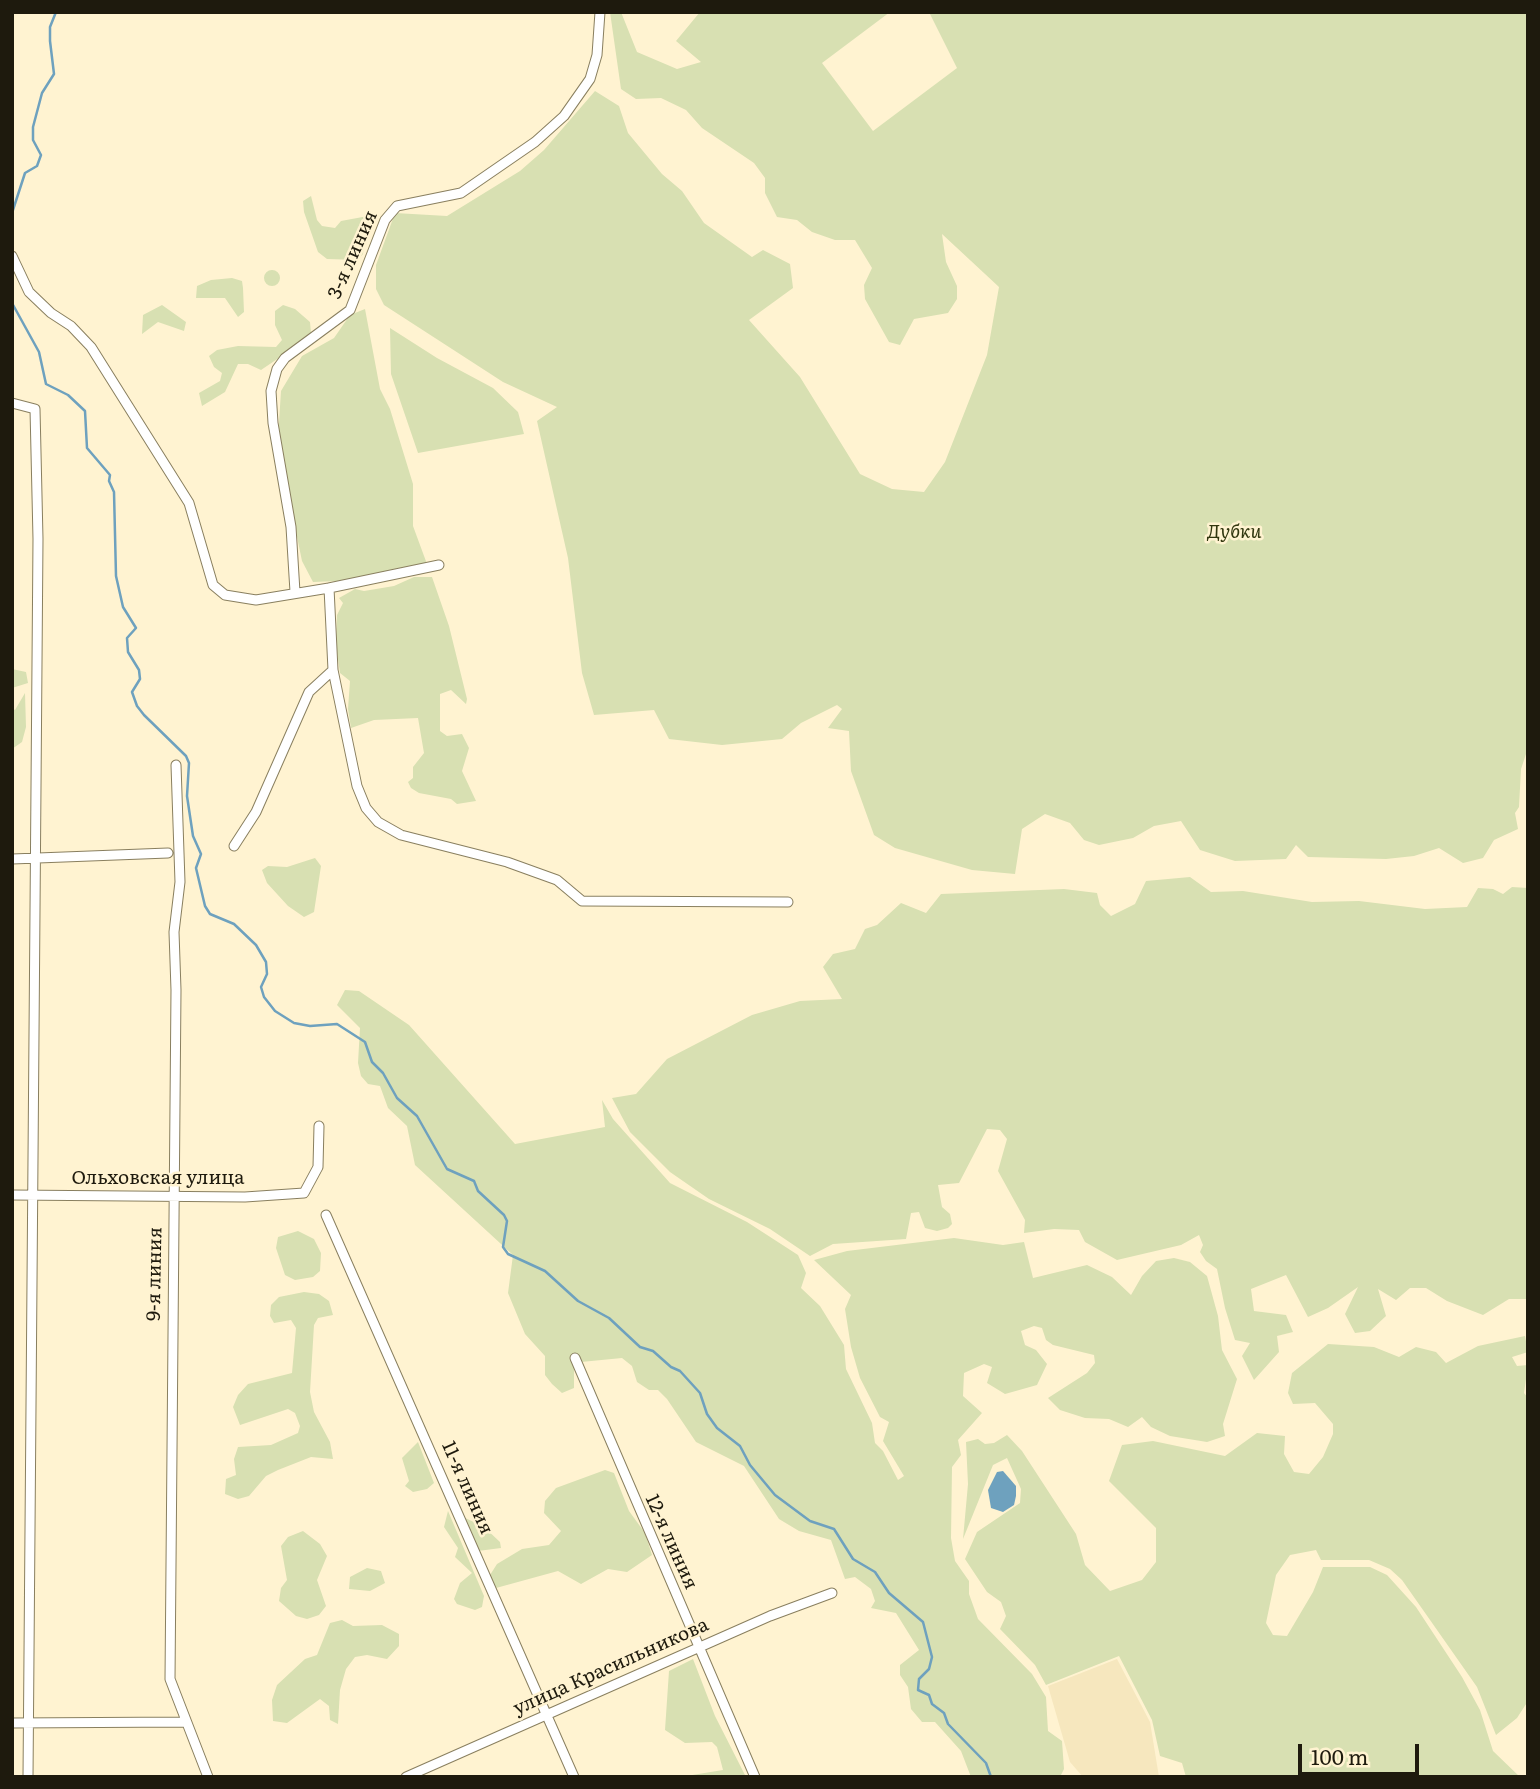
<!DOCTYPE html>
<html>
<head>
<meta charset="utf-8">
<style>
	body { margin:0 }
	#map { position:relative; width:1540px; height:1789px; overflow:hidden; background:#fff3d1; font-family:Literata,serif }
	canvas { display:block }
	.frame { position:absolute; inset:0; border:14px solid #1e1a0d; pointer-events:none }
	.scale { position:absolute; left:1298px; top:1744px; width:121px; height:32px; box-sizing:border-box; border:4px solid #1e1a0d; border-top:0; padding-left:9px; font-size:21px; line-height:24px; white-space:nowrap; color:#1e1a0d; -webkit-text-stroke:5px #fff3d1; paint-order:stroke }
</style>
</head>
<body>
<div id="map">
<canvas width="1540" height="1789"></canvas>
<div class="frame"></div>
<div class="scale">100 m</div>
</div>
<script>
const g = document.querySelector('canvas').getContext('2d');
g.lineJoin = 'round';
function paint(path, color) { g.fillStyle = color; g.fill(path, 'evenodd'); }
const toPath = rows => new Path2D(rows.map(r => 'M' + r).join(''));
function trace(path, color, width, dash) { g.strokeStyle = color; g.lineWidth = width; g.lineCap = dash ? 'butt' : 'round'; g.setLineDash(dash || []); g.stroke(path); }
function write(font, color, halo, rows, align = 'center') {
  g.font = font + ' Literata,serif'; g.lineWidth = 5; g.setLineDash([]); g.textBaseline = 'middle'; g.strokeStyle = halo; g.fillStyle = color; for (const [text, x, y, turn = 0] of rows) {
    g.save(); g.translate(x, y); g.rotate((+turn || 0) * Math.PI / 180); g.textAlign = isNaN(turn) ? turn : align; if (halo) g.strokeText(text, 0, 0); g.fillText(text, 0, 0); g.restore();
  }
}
const built = toPath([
	[1117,1659,1150,1722,1159,1777,1083,1777,1070,1762,1048,1686]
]);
const green = toPath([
	[610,12,621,12,637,52,677,69,701,62,676,41,700,12,890,12,822,63,873,131,957,68,929,12,1528,12,1528,748,1521,769,1519,807,1515,813,1518,829,1494,840,1483,858,1463,863,1439,848,1414,856,1386,859,1308,857,1296,845,1286,859,1235,861,1200,850,1181,821,1154,826,1133,838,1099,845,1084,840,1070,823,1045,814,1022,829,1015,874,972,870,895,848,874,835,851,771,849,731,828,728,842,709,837,705,801,723,782,739,722,745,669,739,654,710,594,715,582,673,568,558,537,421,557,407,503,382,384,305,376,289,376,265,395,213,447,216,520,171,544,150,595,91,619,106,628,133,662,174,682,191,704,223,752,257,763,250,790,264,793,288,749,320,800,377,860,474,892,489,924,492,945,462,987,355,999,287,942,234,946,262,957,286,957,299,948,313,914,319,900,345,889,342,865,299,864,285,872,268,855,240,835,240,812,232,797,220,777,217,765,193,765,178,754,163,702,128,686,110,661,98,636,99,621,89],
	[311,196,317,220,322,226,335,228,341,221,368,216,373,222,365,235,363,254,358,260,327,259,318,252,304,212,303,201],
	'264 278a8 8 0 1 1 16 0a8 8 0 1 1-16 0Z',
	[232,278,242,281,243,288,244,312,238,317,225,298,196,298,197,286,211,280],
	[162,305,186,322,184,331,158,322,142,334,143,315],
	[283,305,295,309,310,322,311,333,304,341,261,370,248,364,238,364,225,392,202,406,199,393,220,381,222,373,214,367,209,356,217,350,238,346,276,347,282,340,275,325,275,311],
	[365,309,380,389,390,409,413,484,413,526,427,564,338,581,313,582,302,561,281,459,278,438,281,391,302,356,334,338,350,315],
	[390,328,437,358,493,388,518,412,524,434,418,453,391,374],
	[414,577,432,577,449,626,467,699,466,704,451,690,440,694,440,731,447,736,462,734,469,748,462,771,476,801,457,804,451,799,419,793,411,788,408,782,413,778,413,767,424,753,418,718,374,720,351,728,348,709,350,681,340,673,336,645,337,615,343,603,339,598,355,589,364,591,394,586],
	[12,669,26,672,28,683,12,688],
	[25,693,26,727,22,742,12,749,12,708,15,710],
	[315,858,321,866,314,912,304,917,288,906,267,883,262,870,268,866,287,867],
	[1190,877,1211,892,1243,891,1312,902,1359,901,1425,909,1467,907,1478,888,1493,889,1503,894,1512,887,1528,888,1528,1299,1509,1299,1483,1315,1447,1301,1426,1288,1410,1288,1396,1300,1378,1289,1386,1316,1370,1331,1355,1333,1345,1314,1358,1287,1328,1308,1308,1317,1286,1275,1251,1289,1254,1311,1286,1315,1293,1332,1277,1336,1279,1352,1254,1380,1242,1356,1250,1343,1235,1340,1225,1308,1217,1269,1206,1261,1200,1252,1203,1245,1199,1235,1181,1245,1117,1260,1085,1242,1079,1230,1054,1229,1024,1233,1025,1220,998,1171,1007,1139,1000,1130,987,1129,959,1183,938,1185,942,1207,950,1214,952,1224,948,1228,937,1231,925,1228,919,1212,911,1213,906,1239,833,1244,810,1256,770,1229,709,1199,670,1172,630,1132,612,1098,636,1094,667,1059,752,1015,800,1001,842,999,823,967,833,954,855,949,865,929,877,925,901,903,926,913,941,894,1064,889,1097,893,1100,905,1111,916,1135,904,1146,881],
	[345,990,359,991,409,1025,515,1144,605,1127,602,1100,613,1119,670,1183,747,1222,798,1255,806,1273,801,1288,820,1306,844,1345,846,1369,872,1423,875,1443,883,1451,898,1480,904,1476,883,1441,889,1422,880,1417,860,1378,851,1347,845,1309,851,1295,814,1260,847,1251,954,1238,1003,1245,1024,1242,1033,1278,1087,1265,1112,1277,1131,1295,1142,1276,1156,1261,1174,1258,1190,1262,1207,1276,1218,1316,1222,1350,1237,1379,1223,1424,1225,1436,1207,1442,1170,1436,1151,1427,1142,1417,1128,1427,1109,1419,1085,1418,1060,1410,1048,1398,1087,1373,1095,1363,1094,1355,1053,1345,1046,1340,1042,1328,1034,1326,1021,1331,1025,1345,1036,1350,1047,1364,1037,1385,1005,1394,987,1383,992,1367,984,1364,964,1373,963,1396,982,1413,958,1440,961,1455,952,1467,951,1538,955,1561,969,1581,969,1594,978,1619,1032,1674,1046,1697,1048,1731,1062,1741,1064,1769,1060,1777,971,1777,961,1751,935,1722,922,1722,911,1709,908,1687,900,1675,900,1665,919,1650,896,1613,871,1608,875,1601,871,1589,855,1577,845,1579,831,1540,799,1531,779,1519,744,1466,696,1442,667,1399,658,1390,649,1390,637,1382,632,1366,622,1358,581,1362,574,1369,574,1388,562,1393,552,1384,545,1375,545,1356,525,1334,508,1293,513,1255,415,1165,407,1126,388,1108,380,1086,368,1084,361,1076,358,1063,360,1028,337,1005],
	[298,1231,314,1239,321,1253,320,1271,313,1277,295,1280,285,1275,276,1248,278,1237],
	[304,1292,319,1294,329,1301,333,1315,318,1318,314,1325,310,1392,314,1412,330,1442,333,1459,311,1457,278,1470,266,1476,249,1496,238,1499,225,1494,226,1479,236,1475,234,1459,238,1447,271,1445,298,1433,300,1426,295,1413,288,1409,240,1425,233,1407,238,1395,248,1384,292,1373,296,1328,291,1320,274,1323,270,1316,271,1305,279,1297],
	[1525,1336,1528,1352,1512,1357,1517,1366,1528,1365,1524,1393,1528,1398,1528,1701,1517,1718,1496,1735,1477,1687,1402,1580,1390,1569,1369,1560,1321,1560,1316,1550,1290,1555,1276,1575,1266,1623,1273,1635,1287,1636,1313,1592,1323,1567,1370,1567,1387,1575,1416,1607,1462,1677,1480,1710,1493,1751,1520,1777,1186,1777,1182,1763,1160,1756,1152,1720,1119,1656,1046,1685,1035,1665,1000,1629,1006,1616,1001,1602,987,1592,965,1559,977,1532,1020,1503,1021,1489,1007,1458,993,1465,963,1539,968,1484,966,1442,978,1439,985,1444,994,1443,1007,1435,1022,1451,1076,1534,1085,1565,1110,1591,1142,1580,1156,1562,1156,1528,1109,1481,1122,1445,1153,1441,1225,1456,1257,1433,1285,1436,1284,1454,1294,1472,1309,1474,1323,1457,1333,1434,1333,1424,1315,1403,1293,1404,1288,1393,1292,1373,1328,1344,1374,1347,1399,1357,1416,1347,1436,1352,1446,1363,1478,1346],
	[418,1442,434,1483,427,1489,413,1492,405,1486,409,1481,402,1458],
	[605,1470,614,1473,629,1511,645,1533,652,1555,627,1572,608,1569,581,1584,558,1571,496,1588,490,1575,497,1564,522,1549,549,1545,561,1531,544,1513,545,1501,556,1488],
	[448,1511,484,1596,482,1607,475,1610,457,1604,454,1599,460,1583,472,1573,455,1557,458,1548,444,1527],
	[457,1514,484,1527,500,1542,501,1548,478,1551],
	[303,1531,320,1544,327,1556,317,1580,326,1606,319,1615,307,1619,296,1616,279,1601,281,1588,287,1580,281,1546,288,1537],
	[367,1568,381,1571,385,1583,370,1591,349,1589,350,1577],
	[342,1620,353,1626,382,1625,399,1634,399,1646,387,1659,367,1655,355,1657,346,1669,340,1690,338,1724,330,1720,329,1706,320,1699,287,1723,273,1721,272,1700,277,1685,305,1659,317,1655,330,1623],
	[693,1659,715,1716,746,1777,680,1777,723,1770,717,1747,712,1742,685,1743,665,1730,669,1671]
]);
const water = toPath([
	[1003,1471,1016,1486,1016,1496,1014,1505,1003,1512,991,1508,988,1490,997,1472]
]);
const stream = toPath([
	[12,213,25,173,37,166,41,155,33,140,33,127,42,93,54,74,50,41,50,27,56,12],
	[12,303,39,352,46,384,68,395,85,411,87,448,110,475,109,481,114,492,116,576,123,607,136,628,127,638,128,652,139,670,140,679,132,692,137,706,144,715,186,756,189,763,187,796,193,836,201,854,196,868,205,906,210,914,234,924,256,945,266,962,267,974,261,987,264,997,275,1011,294,1023,310,1026,337,1024,365,1042,372,1062,383,1073,397,1098,417,1116,447,1169,474,1181,478,1191,504,1215,507,1221,503,1247,508,1254,545,1271,578,1301,609,1318,640,1347,653,1351,671,1367,680,1371,700,1393,707,1414,717,1428,740,1446,750,1465,775,1495,810,1521,834,1529,853,1559,875,1572,889,1593,923,1622,932,1657,929,1669,919,1679,918,1690,929,1695,932,1704,944,1713,948,1724,986,1763,991,1777]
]);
const minor = toPath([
	[12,256,29,292,51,313,71,326,91,347,189,503,213,585,225,595,256,600,329,588,333,670,357,786,366,808,378,822,401,835,507,862,557,880,582,901,788,902],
	[12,403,35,409,38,539,28,1777],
	[329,588,439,565],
	[295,592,291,527,273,423,271,391,277,369,285,358,350,310,385,220,397,206,461,193,535,142,564,116,590,79,597,55,600,12],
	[176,765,180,882,174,932,176,990,170,1679,208,1777],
	[234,846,256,812,309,692,333,670],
	[12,859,168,853],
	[12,1195,245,1197,304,1193,318,1167,319,1126],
	[326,1215,574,1777],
	[575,1358,755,1777],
	[12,1723,185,1722],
	[406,1777,770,1616,832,1593]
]);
const streetNames = [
	["3-я линия",353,255,-66],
	["Ольховская улица",158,1178],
	["9-я линия",155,1274,-89],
	["11-я линия",467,1488,66],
	["12-я линия",671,1542,66],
	["улица Красильникова",611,1667,-24]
];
const parkNames = [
	["Дубки",1234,532]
];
paint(built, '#f6e7be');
paint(green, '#d8e0b2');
paint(water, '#6ea1be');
trace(stream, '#6ea1be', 2.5);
trace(minor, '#897f5f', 11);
trace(minor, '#fff', 9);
write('19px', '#1e1a0d', '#fff3d1', streetNames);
write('italic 19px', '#32370f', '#fff3d1', parkNames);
</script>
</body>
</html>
